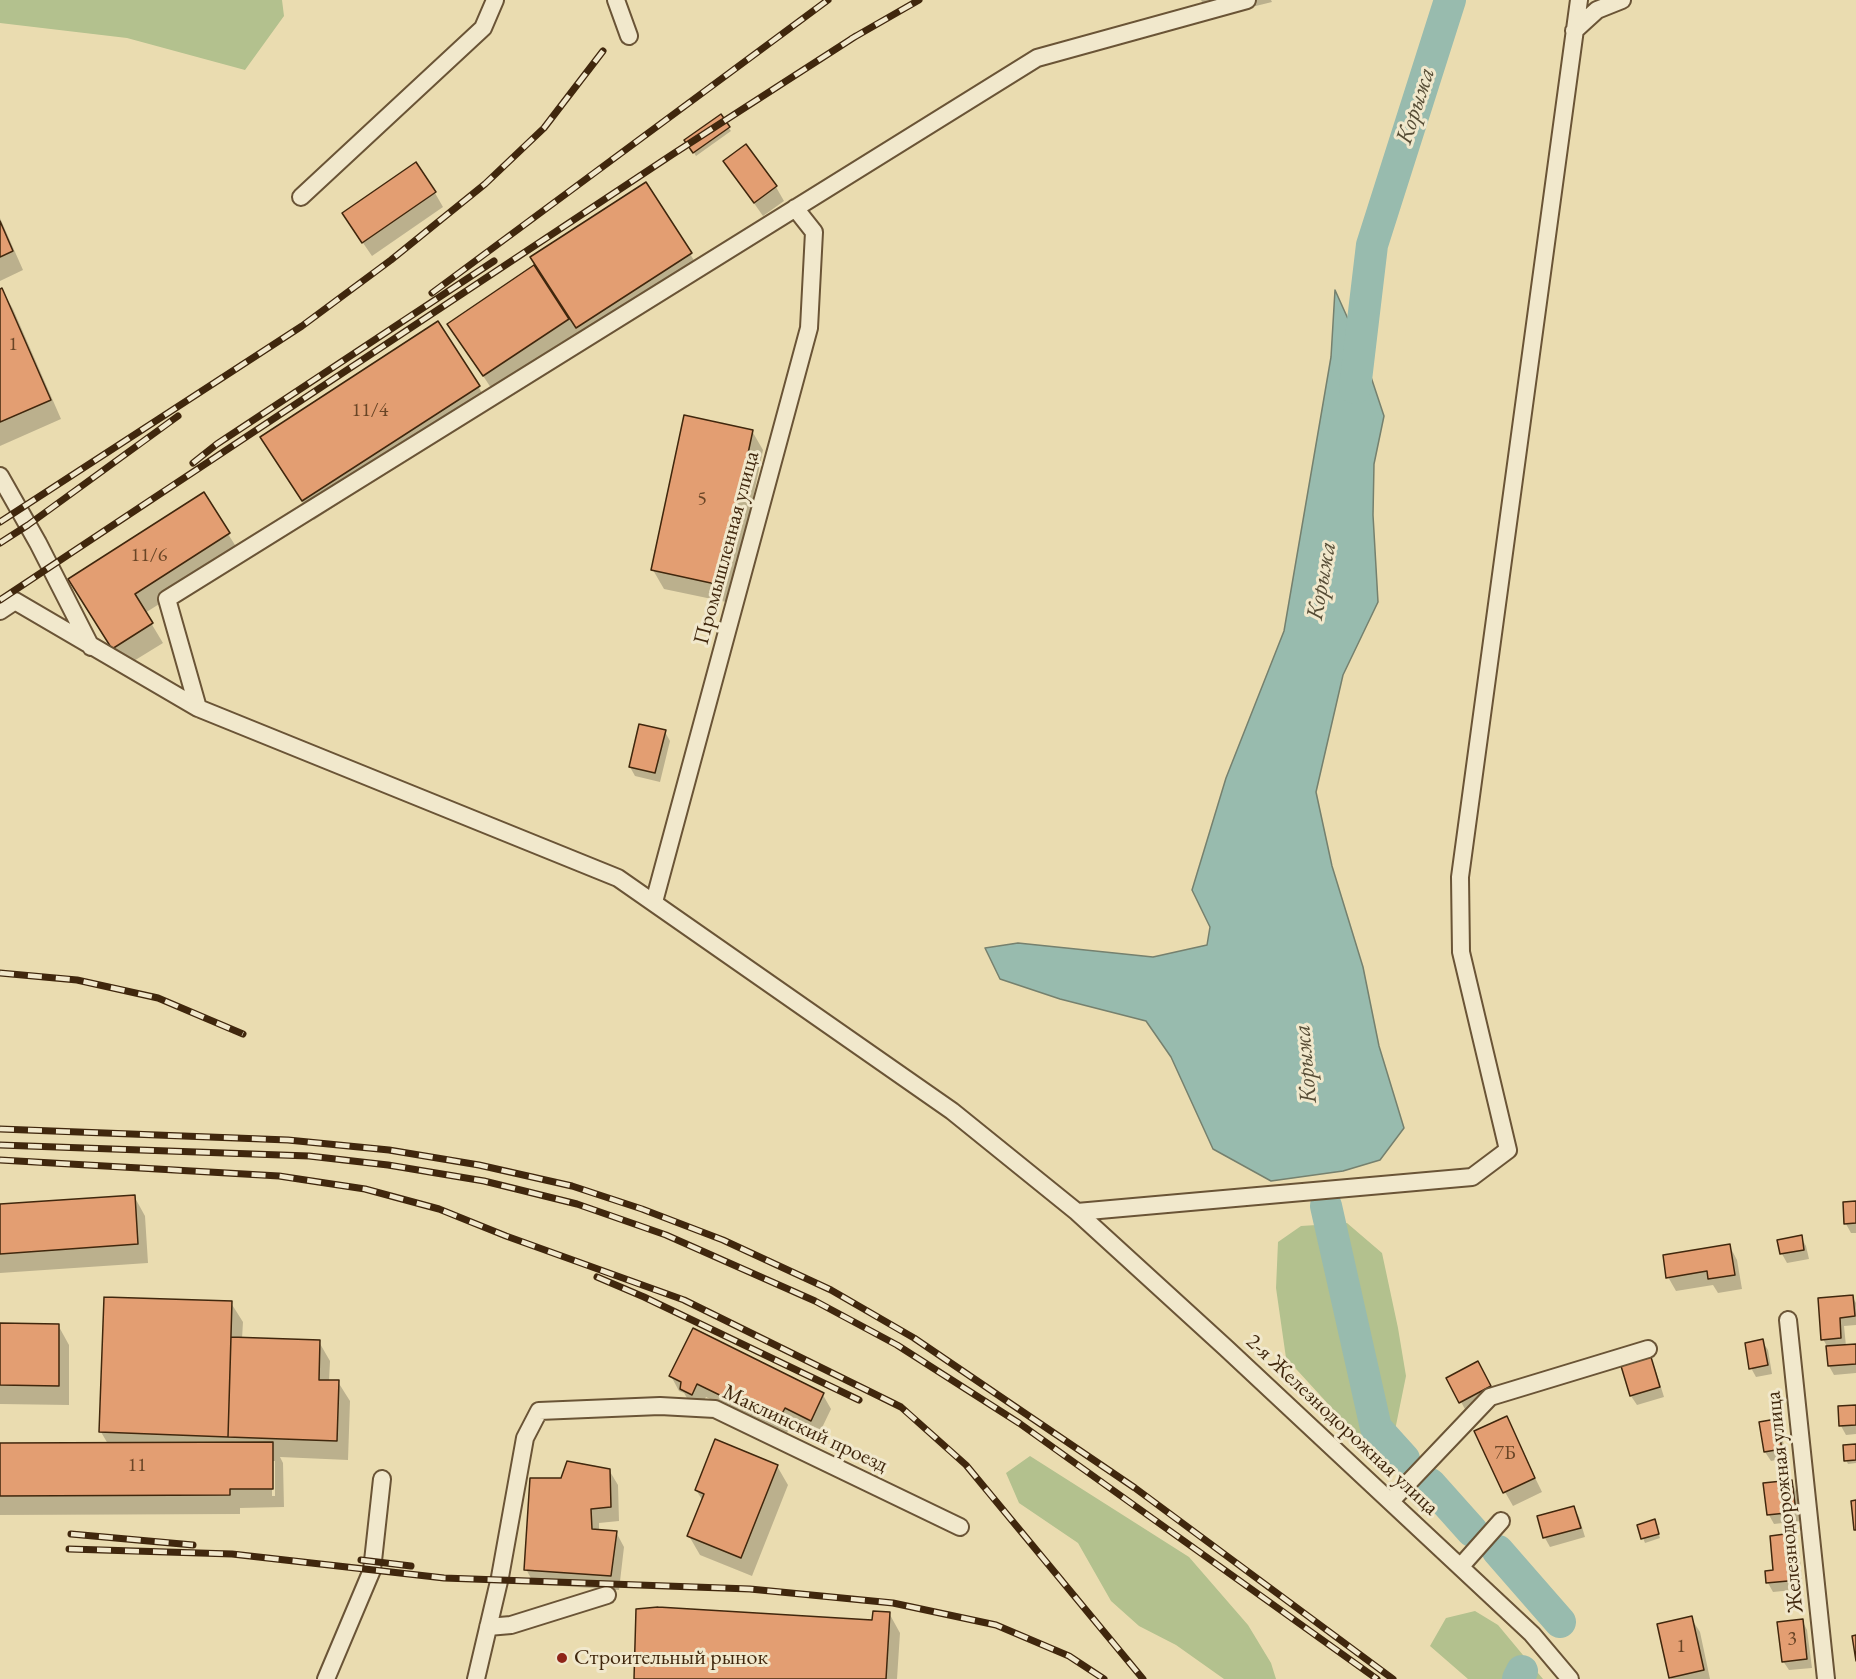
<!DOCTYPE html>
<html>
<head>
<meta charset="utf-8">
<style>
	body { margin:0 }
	canvas { display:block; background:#eadcb0 }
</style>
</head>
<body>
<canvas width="1856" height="1679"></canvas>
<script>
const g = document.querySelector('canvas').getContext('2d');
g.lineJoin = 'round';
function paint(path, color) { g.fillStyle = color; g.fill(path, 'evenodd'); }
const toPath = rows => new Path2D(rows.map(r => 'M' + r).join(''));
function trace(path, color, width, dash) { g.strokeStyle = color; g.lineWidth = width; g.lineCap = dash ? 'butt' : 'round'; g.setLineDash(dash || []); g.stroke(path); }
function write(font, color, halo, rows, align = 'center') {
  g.font = font + ' "EB Garamond",serif'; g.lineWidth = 6; g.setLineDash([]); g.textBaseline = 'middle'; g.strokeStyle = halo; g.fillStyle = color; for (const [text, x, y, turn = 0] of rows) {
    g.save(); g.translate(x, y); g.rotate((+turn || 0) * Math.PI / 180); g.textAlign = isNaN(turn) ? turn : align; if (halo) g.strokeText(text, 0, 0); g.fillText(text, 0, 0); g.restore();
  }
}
const green = toPath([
	[0,0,282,0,284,16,245,70,127,38,0,23],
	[1347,1223,1382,1253,1398,1328,1406,1376,1392,1445,1374,1454,1286,1358,1276,1288,1278,1242,1301,1226],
	[1030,1456,1189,1557,1248,1625,1271,1663,1276,1679,1224,1679,1176,1645,1139,1626,1111,1601,1078,1543,1019,1503,1006,1473],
	[1475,1611,1498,1625,1543,1679,1468,1679,1430,1646,1446,1618]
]);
const water = toPath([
	[1335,290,1362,350,1384,416,1374,464,1373,515,1378,602,1343,675,1316,792,1332,866,1363,967,1379,1046,1404,1128,1380,1160,1343,1171,1271,1181,1213,1149,1171,1057,1146,1021,1060,999,1000,979,985,948,1018,943,1153,957,1207,945,1210,927,1192,890,1226,778,1284,631,1331,357,1335,290]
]);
const shadow = toPath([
	[1201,0,1271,0,1272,2,1211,17],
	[720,116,731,131,696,156,686,140],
	[725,162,776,187,784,201,763,216],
	[646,184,702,273,495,394,449,324,537,265],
	[435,193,443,207,372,256,352,227],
	[0,218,23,270,0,281],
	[2,290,13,309,61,419,0,446,0,291],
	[478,386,489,405,314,520,273,457],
	[752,431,763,450,731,603,664,589,653,570],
	[203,494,240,553,145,613,163,643,124,667,81,598],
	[665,732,670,741,660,782,635,776,630,767],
	[134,1196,145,1216,148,1263,0,1273,0,1206],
	[1856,1203,1856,1233,1851,1233,1846,1224],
	[1801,1237,1806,1246,1809,1259,1787,1263,1782,1254,1779,1241],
	[1729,1245,1737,1260,1742,1289,1718,1293,1713,1285,1676,1291,1668,1277],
	[1852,1296,1856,1303,1856,1325,1844,1326,1846,1346,1856,1345,1856,1373,1834,1375,1829,1366,1828,1348,1823,1339],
	[105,1299,231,1303,243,1322,242,1339,319,1342,330,1361,329,1381,338,1382,350,1401,348,1460,280,1457,283,1463,284,1507,240,1508,240,1514,0,1515,0,1445,108,1444,101,1432],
	[272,1461,275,1461,275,1496,272,1496],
	[0,1325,58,1325,69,1345,69,1405,0,1404],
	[1762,1341,1768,1350,1772,1374,1756,1377,1751,1368],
	[1650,1358,1655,1368,1664,1397,1637,1405,1631,1396,1623,1367],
	[1478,1363,1495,1396,1466,1411,1448,1378],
	[671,1376,823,1395,831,1409,819,1434,793,1421,785,1437,706,1397,700,1408,690,1403,684,1393,679,1391],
	[1856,1406,1856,1434,1846,1435,1841,1426],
	[1506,1418,1542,1492,1513,1506,1505,1492],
	[1776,1421,1781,1430,1786,1458,1771,1461,1765,1452,1760,1424],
	[1856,1445,1856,1463,1848,1464,1846,1460],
	[777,1466,788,1485,752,1576,700,1555,689,1536,703,1501,696,1490],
	[609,1470,618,1485,619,1521,599,1523,599,1531,616,1532,624,1547,619,1590,534,1584,526,1569,562,1480],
	[1791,1481,1796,1491,1800,1521,1774,1524,1769,1515,1765,1484],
	[1574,1508,1579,1517,1585,1537,1550,1547,1545,1538,1539,1517],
	[1656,1525,1660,1538,1645,1543,1638,1526],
	[1784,1536,1787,1541,1794,1540,1799,1550,1803,1589,1773,1592,1768,1583,1766,1572,1775,1572],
	[889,1613,900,1633,897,1679,635,1679,873,1622],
	[1691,1618,1700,1632,1710,1679,1671,1679],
	[1802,1620,1807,1630,1812,1668,1789,1670,1783,1661]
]);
const river = toPath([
	[1355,388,1372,245,1450,0],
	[1326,1206,1376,1428,1404,1459],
	[1430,1484,1472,1531],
	[1498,1551,1560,1622],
	[1518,1679,1522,1671]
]);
const building = toPath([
	[721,114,730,127,693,153,684,140,721,114],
	[746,144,777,186,754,203,723,161,746,144],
	[416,162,436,192,362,243,342,213,416,162],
	[646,182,692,253,576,328,530,257,646,182],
	[0,221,13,251,0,257,0,221],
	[534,265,569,319,483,376,447,324,534,265],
	[2,288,51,400,0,422,0,289,2,288],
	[438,321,480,386,302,501,260,437,438,321],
	[684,415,753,430,720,585,651,570,684,415],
	[204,492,230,533,135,594,153,623,112,649,68,579,204,492],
	[639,724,666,730,655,773,629,767,639,724],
	[135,1195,138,1244,0,1254,0,1204,135,1195],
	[1856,1201,1856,1223,1844,1224,1843,1202,1856,1201],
	[1802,1235,1804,1250,1780,1254,1777,1240,1802,1235],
	[1730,1244,1735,1275,1708,1279,1707,1271,1666,1278,1663,1255,1730,1244],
	[1853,1295,1855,1316,1840,1318,1841,1338,1821,1340,1818,1298,1853,1295],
	[104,1297,232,1301,228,1437,99,1432,104,1297],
	[0,1323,59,1324,59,1386,0,1385,0,1323],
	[693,1328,824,1393,811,1421,785,1408,777,1423,697,1384,692,1395,680,1389,681,1382,669,1376,693,1328],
	[231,1337,320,1340,319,1380,339,1380,337,1441,228,1437,231,1337],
	[1763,1339,1768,1365,1749,1369,1745,1343,1763,1339],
	[1856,1344,1856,1364,1828,1366,1826,1346,1856,1344],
	[1651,1357,1660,1387,1630,1396,1621,1366,1651,1357],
	[1478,1361,1491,1386,1459,1403,1446,1378,1478,1361],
	[1856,1405,1856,1425,1839,1426,1838,1406,1856,1405],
	[1507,1416,1535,1478,1503,1493,1474,1431,1507,1416],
	[1776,1419,1782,1449,1764,1452,1759,1422,1776,1419],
	[715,1439,778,1465,741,1558,687,1536,704,1494,695,1490,715,1439],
	[273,1442,273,1489,230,1489,230,1495,0,1496,0,1443,273,1442],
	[1856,1444,1856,1460,1844,1461,1843,1445,1856,1444],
	[567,1461,610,1469,611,1507,591,1509,592,1529,617,1531,611,1576,524,1570,530,1478,561,1478,567,1461],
	[1792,1480,1796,1512,1767,1515,1763,1483,1792,1480],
	[1856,1500,1856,1530,1854,1530,1851,1501,1856,1500],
	[1574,1506,1581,1528,1543,1538,1537,1516,1574,1506],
	[1655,1519,1659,1534,1641,1539,1637,1525,1655,1519],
	[1785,1534,1785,1540,1795,1539,1799,1580,1766,1583,1765,1571,1773,1570,1770,1536,1785,1534],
	[658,1607,872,1620,873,1611,890,1612,886,1679,634,1679,636,1609,658,1607],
	[1692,1616,1704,1670,1669,1678,1657,1624,1692,1616],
	[1803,1619,1807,1659,1782,1662,1777,1622,1803,1619],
	[1856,1635,1856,1661,1852,1636,1856,1635]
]);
const minor = toPath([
	[616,0,629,36],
	[1247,0,1037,58,167,599,198,708,618,878,952,1111,1077,1212,1226,1348,1532,1634,1570,1679],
	[1574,31,1597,10,1622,0],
	[301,197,483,28,495,0],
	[0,476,38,543,91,647],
	[0,611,15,601,198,708],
	[654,902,809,328,814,232,795,208],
	[1077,1212,1472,1177,1508,1150,1461,952,1460,877,1579,0],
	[1788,1320,1826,1679],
	[1391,1501,1490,1397,1648,1349],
	[1461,1566,1501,1521],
	[488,1627,511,1625,607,1595],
	[326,1679,372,1570,382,1479],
	[476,1679,500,1577,525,1438,539,1411,660,1406,715,1409,960,1527]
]);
const rail = toPath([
	[851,39,919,0],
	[432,293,828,0],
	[193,463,217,444,494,261],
	[0,522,302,326,391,260,485,184,544,128,603,51],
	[0,543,28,525,178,416],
	[0,600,673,154,856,36],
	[0,973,77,980,158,998,243,1034],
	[0,1129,288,1140,389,1150,479,1165,572,1186,642,1209,723,1240,831,1290,914,1338,1135,1488,1393,1679],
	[0,1145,309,1156,388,1165,484,1181,577,1204,666,1235,815,1301,897,1345,1019,1423,1377,1679],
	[0,1160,279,1176,365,1189,439,1209,506,1236,684,1300,901,1407,966,1465,1143,1679],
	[597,1277,644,1297,859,1400],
	[71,1534,193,1545],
	[69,1549,232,1554,444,1578,750,1589,893,1603,996,1625,1069,1656,1104,1679],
	[361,1560,411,1566]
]);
const markers = [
	[562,1658,6,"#8f2418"]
];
const numberNames = [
	["1",13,345],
	["11/4",370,411],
	["5",702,500],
	["11/6",149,556],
	["7Б",1505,1454],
	["11",137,1466],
	["3",1792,1640],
	["1",1681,1647]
];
const streetNames = [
	["Промышленная улица",727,548,-75],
	["2-я Железнодорожная улица",1342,1425,43],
	["Маклинский проезд",805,1429,25],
	["Железнодорожная улица",1785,1502,-96]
];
const poiNames = [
	["Строительный рынок",574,1658]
];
const waterNames = [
	["Корыжа",1416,106,-72],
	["Корыжа",1322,581,-80],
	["Корыжа",1306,1064,-95]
];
paint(green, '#b3c18e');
paint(water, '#98bbae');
trace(water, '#75806e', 1.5);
paint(shadow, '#0003');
trace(river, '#98bbae', 32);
paint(building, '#e39e72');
trace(building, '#40270d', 1.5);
trace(minor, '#6a5436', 20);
trace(minor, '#f1e8cc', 16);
trace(rail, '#40270d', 7);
trace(rail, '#f1e8cc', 4.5, [14]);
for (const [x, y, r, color] of markers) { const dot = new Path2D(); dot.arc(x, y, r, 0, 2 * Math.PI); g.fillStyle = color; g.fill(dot); trace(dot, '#f1e8cc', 2); }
write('20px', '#694526', null, numberNames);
write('22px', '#40270d', '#f1e8cc', streetNames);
write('22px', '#40270d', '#f1e8cc', poiNames, 'left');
write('italic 24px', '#564c35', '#f1e8cc', waterNames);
</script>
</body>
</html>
